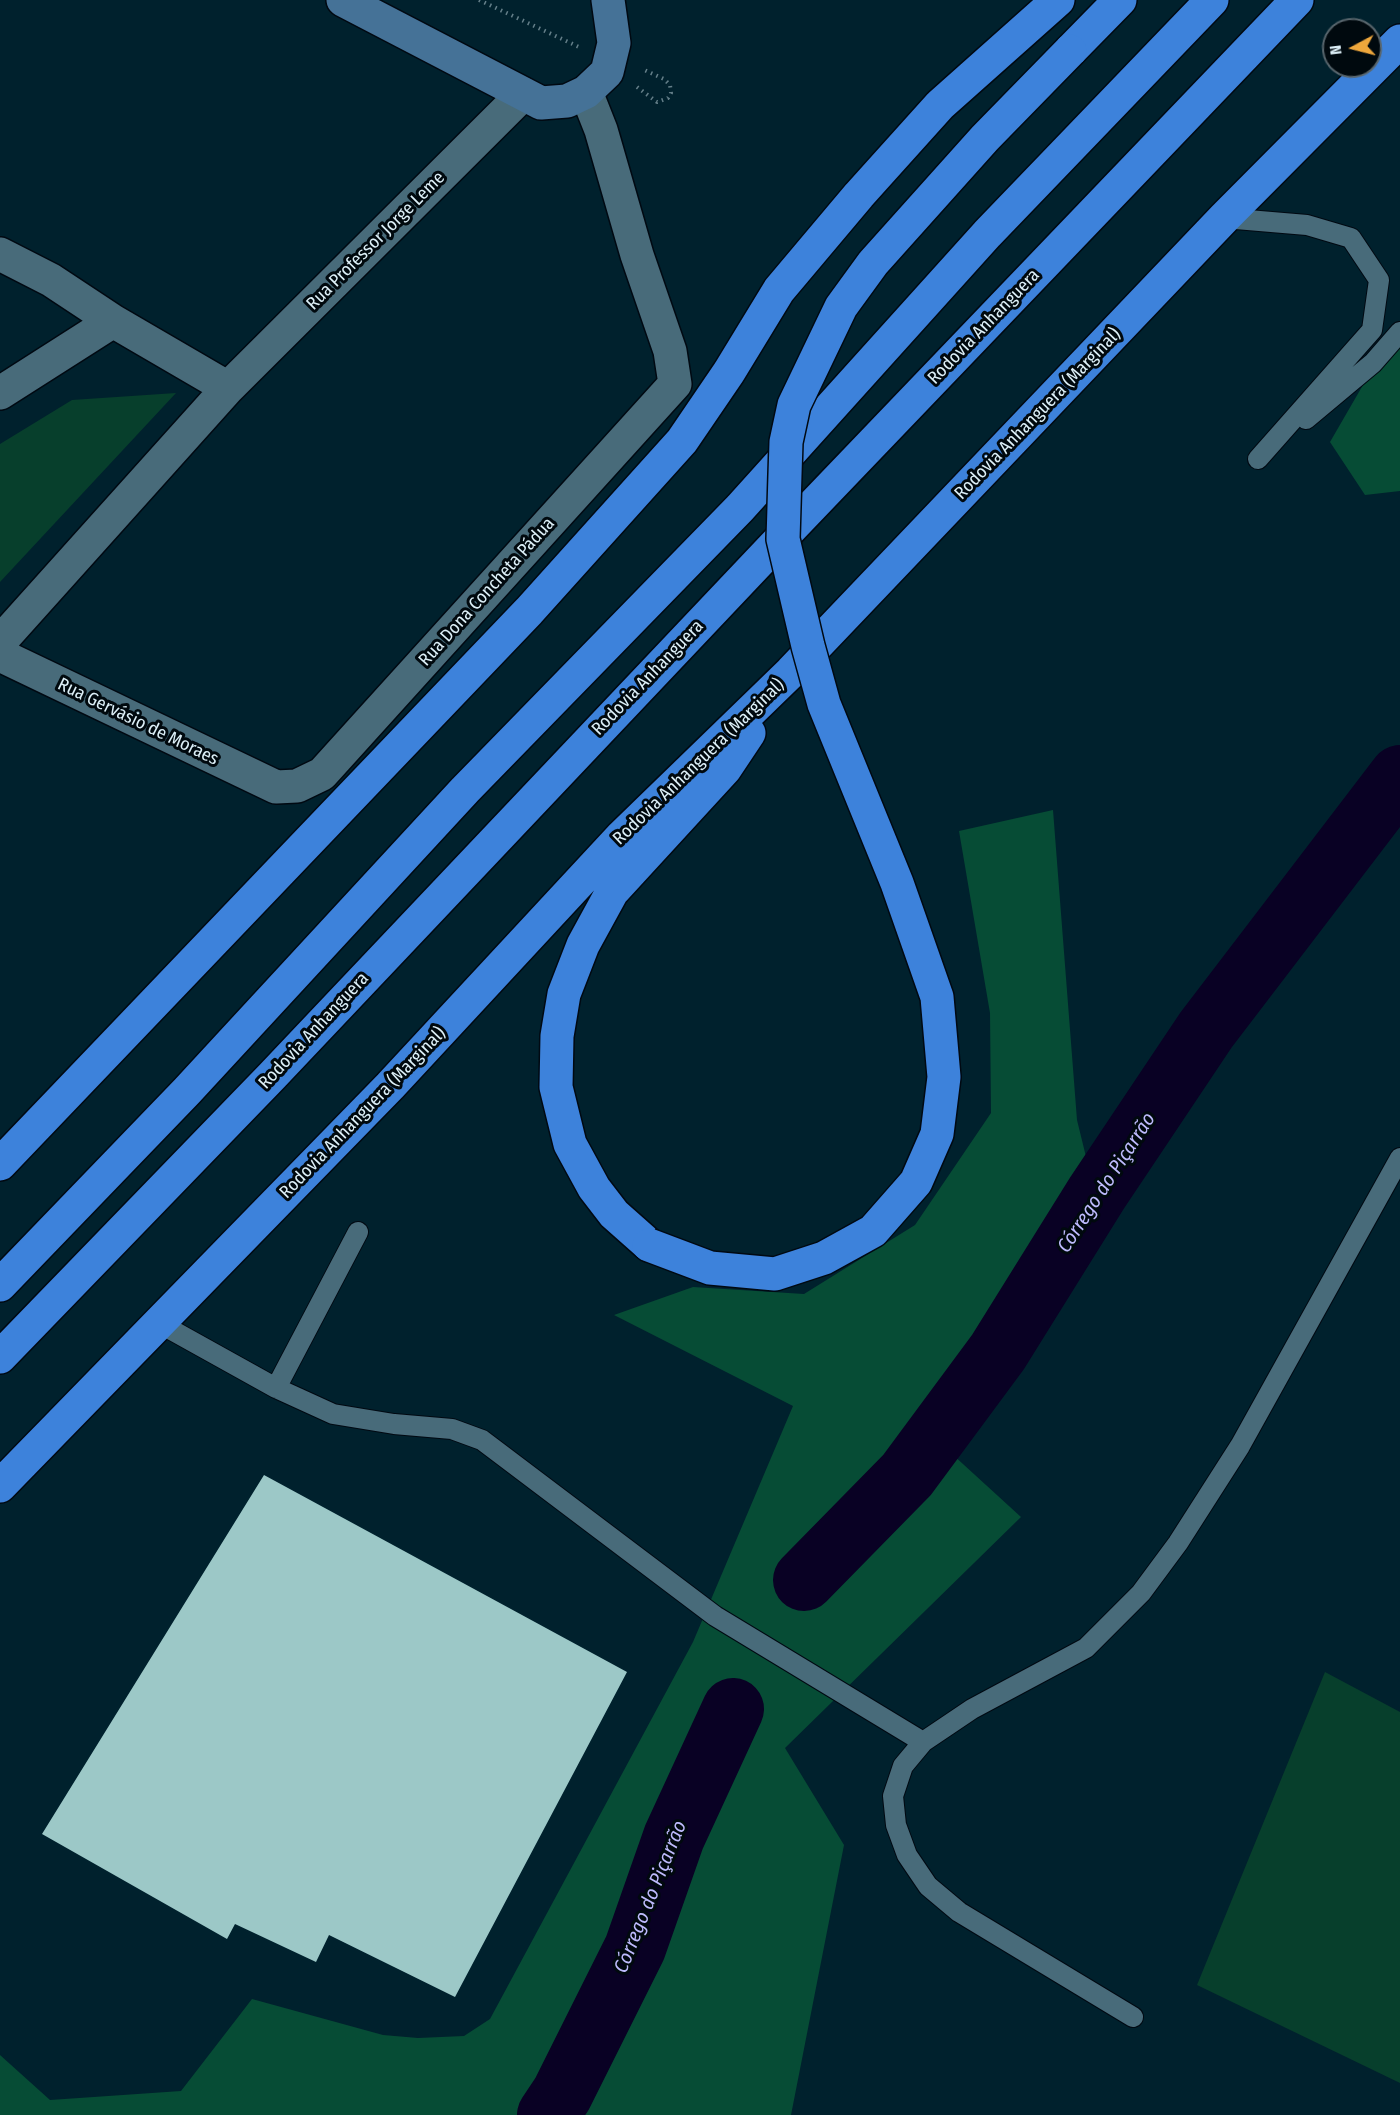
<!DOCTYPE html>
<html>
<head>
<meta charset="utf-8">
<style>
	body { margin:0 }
	#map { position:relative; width:1400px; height:2115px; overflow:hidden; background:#00212d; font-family:"Fira Sans Condensed",sans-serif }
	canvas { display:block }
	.north { position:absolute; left:1322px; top:18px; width:60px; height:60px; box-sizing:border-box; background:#00090e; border:2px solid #58656c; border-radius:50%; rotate:263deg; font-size:16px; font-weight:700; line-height:24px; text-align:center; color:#ddf0f8 }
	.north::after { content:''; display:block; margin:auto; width:21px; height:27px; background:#eea73c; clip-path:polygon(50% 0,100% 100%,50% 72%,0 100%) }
</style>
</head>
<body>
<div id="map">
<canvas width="1400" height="2115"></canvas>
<div class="north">N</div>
</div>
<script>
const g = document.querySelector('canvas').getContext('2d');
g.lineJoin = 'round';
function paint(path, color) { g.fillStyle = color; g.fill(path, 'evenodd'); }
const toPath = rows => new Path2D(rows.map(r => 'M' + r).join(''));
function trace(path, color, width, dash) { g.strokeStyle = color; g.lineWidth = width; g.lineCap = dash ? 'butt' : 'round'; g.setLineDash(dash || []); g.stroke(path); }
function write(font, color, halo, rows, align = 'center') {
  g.font = font + ' "Fira Sans Condensed",sans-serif'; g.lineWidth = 6; g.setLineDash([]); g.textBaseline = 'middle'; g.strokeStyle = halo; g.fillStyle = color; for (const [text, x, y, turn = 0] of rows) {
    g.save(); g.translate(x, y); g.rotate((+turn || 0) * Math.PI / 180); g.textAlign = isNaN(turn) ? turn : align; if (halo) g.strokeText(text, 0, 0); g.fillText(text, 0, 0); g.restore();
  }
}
const green = toPath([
	[176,393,0,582,0,444,72,400],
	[1325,1672,1400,1712,1400,2083,1197,1985]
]);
const forest = toPath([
	[1400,321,1400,491,1365,495,1330,442],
	[1053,810,1077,1120,1089,1169,917,1422,1021,1517,785,1748,844,1845,791,2115,0,2115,0,2055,50,2100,181,2091,252,1999,383,2035,418,2038,464,2036,490,2019,693,1642,793,1406,614,1315,693,1287,804,1294,915,1225,991,1113,990,1013,959,831]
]);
const river = toPath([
	[804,1580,907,1475,998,1352,1097,1193,1206,1030,1400,776],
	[548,2115,562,2094,635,1948,674,1837,733,1709]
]);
const building = toPath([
	[264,1475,627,1672,455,1997,329,1935,316,1962,235,1924,227,1939,42,1834]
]);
const path = toPath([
	[479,0,579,47],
	[637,87,657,102,668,98,671,93,670,85,664,79,642,69]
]);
const lane = toPath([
	[1224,218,1307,225,1351,238,1379,280,1372,330,1258,459],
	[1306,419,1373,363,1400,332],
	[358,1232,276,1388,333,1414,394,1424,452,1429,482,1440,715,1616,923,1742],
	[159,1323,276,1388],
	[1133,2017,959,1912,928,1886,907,1855,896,1825,893,1796,903,1766,923,1742,972,1709,1086,1648,1141,1593,1178,1543,1240,1446,1400,1158]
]);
const street = toPath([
	[0,254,51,280,113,321],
	[0,393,113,321,228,388,523,94],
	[0,642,228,388],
	[0,655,276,787,297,786,322,774,675,384,670,351,637,255,601,130,586,92]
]);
const secondary = toPath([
	[343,0,541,103,567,101,586,92,607,72,614,43,608,0]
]);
const highway = toPath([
	[1070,51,1120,0],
	[0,1164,529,611,682,441,729,372,779,290,859,195,940,105,1058,0],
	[649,1245,614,1214,594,1188,570,1144,556,1087,557,1036,564,994,583,945,612,892,725,769,749,733],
	[0,1285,187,1091,465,790,740,508,987,234,1212,0],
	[0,1357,272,1076,771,549,1297,0],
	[0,1486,390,1086,622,836,791,672,1224,218,1400,41]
]);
const highwayBridge = toPath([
	[649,1245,710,1268,775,1274,824,1258,873,1231,916,1182,937,1134,944,1077,937,997,897,883,824,704,808,646,783,539,786,442,794,405,841,307,873,263,985,138,1070,51]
]);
const streetNames = [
	["Rua Professor Jorge Leme",376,241,-45],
	["Rodovia Anhanguera",984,327,-46],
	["Rodovia Anhanguera (Marginal)",1038,414,-46],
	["Rua Dona Concheta Pádua",487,592,-48],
	["Rodovia Anhanguera",648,678,-46],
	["Rua Gervásio de Moraes",138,722,26],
	["Rodovia Anhanguera (Marginal)",699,762,-44],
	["Rodovia Anhanguera",314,1031,-47],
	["Rodovia Anhanguera (Marginal)",363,1113,-46]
];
const waterNames = [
	["Córrego do Piçarrão",1107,1183,-57],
	["Córrego do Piçarrão",651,1897,-68]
];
paint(green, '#073f2c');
paint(forest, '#064c35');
trace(river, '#090124', 62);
paint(building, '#9cc8c7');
trace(lane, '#000912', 22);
trace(street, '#000912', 36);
trace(secondary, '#000912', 36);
trace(highway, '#000912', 36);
trace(path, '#647f89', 4, [1.5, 4.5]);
trace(lane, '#486b7a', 20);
trace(street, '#486b7a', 33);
trace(secondary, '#457297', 33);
trace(highway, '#3d82db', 33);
trace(highwayBridge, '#000912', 36, []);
trace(highwayBridge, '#3d82db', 33);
write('18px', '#ddf0f8', '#00090e', streetNames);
write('italic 20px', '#bdbafc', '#00090e', waterNames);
</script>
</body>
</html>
